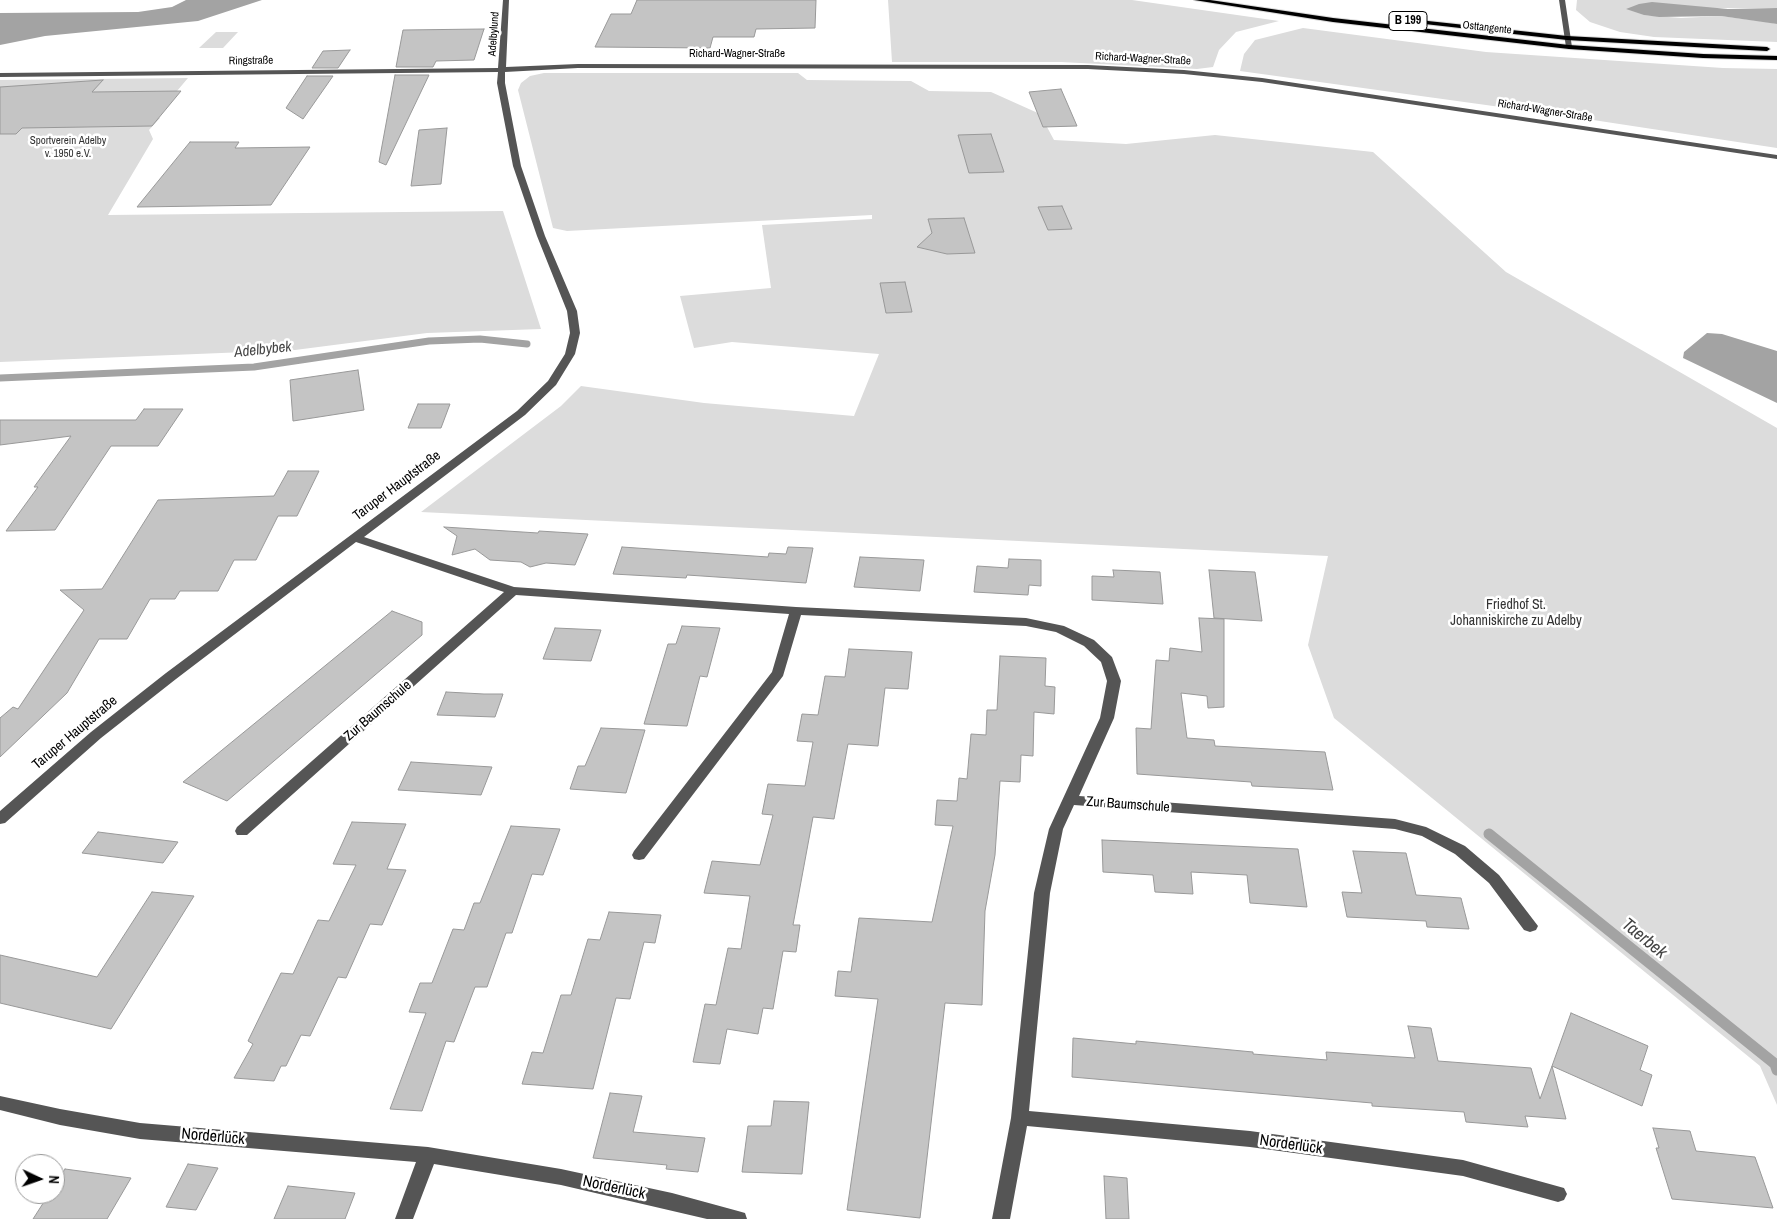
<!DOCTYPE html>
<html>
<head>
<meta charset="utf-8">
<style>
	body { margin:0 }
	#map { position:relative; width:1777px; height:1219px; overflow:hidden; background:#fff; font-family:"Archivo Narrow",sans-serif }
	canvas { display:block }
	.north { position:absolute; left:15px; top:1154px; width:50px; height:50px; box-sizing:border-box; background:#fff; border:1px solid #999; border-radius:50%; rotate:93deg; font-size:14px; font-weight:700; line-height:20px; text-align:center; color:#000 }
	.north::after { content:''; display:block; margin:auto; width:18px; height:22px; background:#000; clip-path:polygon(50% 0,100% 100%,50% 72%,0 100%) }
</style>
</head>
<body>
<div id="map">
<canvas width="1777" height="1219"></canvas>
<div class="north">N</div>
</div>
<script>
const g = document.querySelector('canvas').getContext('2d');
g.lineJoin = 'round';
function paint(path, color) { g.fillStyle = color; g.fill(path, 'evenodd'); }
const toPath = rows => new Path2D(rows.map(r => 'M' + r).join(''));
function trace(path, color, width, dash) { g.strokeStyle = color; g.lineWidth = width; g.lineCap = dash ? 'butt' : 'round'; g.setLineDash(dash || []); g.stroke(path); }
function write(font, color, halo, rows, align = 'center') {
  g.font = font + ' "Archivo Narrow",sans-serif'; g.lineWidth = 5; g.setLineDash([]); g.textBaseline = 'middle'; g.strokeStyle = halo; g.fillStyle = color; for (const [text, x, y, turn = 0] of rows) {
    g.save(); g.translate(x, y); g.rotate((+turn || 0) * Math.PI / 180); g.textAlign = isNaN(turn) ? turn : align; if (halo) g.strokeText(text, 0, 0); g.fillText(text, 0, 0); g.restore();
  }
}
const green = toPath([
	[888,0,1132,0,1279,21,1236,32,1219,50,1213,67,1197,69,1061,62,892,62],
	[1577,0,1777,0,1777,8,1709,8,1644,15,1681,18,1721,16,1767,22,1777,24,1777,42,1654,37,1620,32,1590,22,1576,10],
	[1303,28,1486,52,1723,68,1777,69,1777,148,1580,118,1240,71,1244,54,1255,40],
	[216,32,238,32,223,48,199,48],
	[544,73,798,73,807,80,911,81,929,91,991,92,1040,114,1054,140,1126,144,1215,135,1373,152,1506,272,1777,428,1777,1105,1760,1066,1334,718,1308,645,1328,556,421,512,561,406,581,386,704,403,854,416,879,354,732,342,694,348,680,296,771,288,762,225,872,219,872,215,567,231,553,228,518,90,521,83,530,76],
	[188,78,155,117,160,118,149,130,153,139,108,215,503,211,541,329,427,333,295,350,0,362,0,80]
]);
const water = toPath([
	[186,0,262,0,198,21,45,36,0,45,0,13,138,12,172,7],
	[1652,2,1728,9,1777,8,1777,24,1721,16,1659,17,1644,15,1626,9,1639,4],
	[1707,333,1722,334,1777,351,1777,403,1683,358,1684,352]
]);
const streamFar1 = toPath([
	[0,378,254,367,429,341,480,339,527,344]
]);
const stream = toPath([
	[1489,834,1775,1064,1777,1070]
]);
const building = toPath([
	[637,0,816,0,815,28,756,29,754,37,713,37,710,48,595,47,611,14,631,14,637,0],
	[484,29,474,60,436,61,433,67,396,67,403,30,484,29],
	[350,50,338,68,312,68,323,51,350,50],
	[395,75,429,75,386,165,379,162,395,75],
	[307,76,333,76,303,119,286,108,307,76],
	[103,80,92,92,181,91,152,126,22,128,16,134,0,134,0,87,103,80],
	[1061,89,1077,126,1043,127,1029,92,1061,89],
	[447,128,441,184,411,186,419,130,447,128],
	[991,134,1004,172,969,173,958,135,991,134],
	[190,142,239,142,235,148,310,147,271,205,137,207,190,142],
	[1062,206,1072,229,1048,230,1038,207,1062,206],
	[964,218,975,253,947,254,917,247,932,233,928,219,964,218],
	[905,282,912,312,886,313,880,283,905,282],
	[358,370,364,410,293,421,290,380,358,370],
	[418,404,450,404,441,428,408,428,418,404],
	[144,409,183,409,158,446,111,446,55,530,6,531,38,487,34,487,71,436,0,445,0,420,136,420,144,409],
	[288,471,319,471,297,516,278,516,256,560,234,560,218,591,180,591,175,599,150,599,127,639,99,639,67,693,0,757,0,718,13,707,18,709,84,610,60,590,102,589,158,500,274,496,288,471],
	[444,527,538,533,539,531,588,534,575,565,546,563,530,567,521,562,490,560,475,549,452,555,457,536,444,527],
	[622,547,768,557,769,553,786,554,788,547,813,548,806,583,687,575,686,578,613,574,622,547],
	[860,557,924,560,920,591,854,587,860,557],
	[1009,559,1041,560,1041,586,1029,585,1028,595,974,592,977,566,1008,568,1009,559],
	[1113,570,1160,572,1163,604,1092,600,1092,576,1114,577,1113,570],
	[1209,570,1255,572,1262,621,1214,618,1209,570],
	[392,611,422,622,422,635,227,801,183,782,392,611],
	[1199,618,1224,619,1224,707,1208,708,1207,696,1181,693,1187,738,1214,740,1215,746,1325,752,1333,790,1252,786,1251,782,1137,774,1136,728,1151,729,1156,660,1169,661,1170,648,1202,652,1199,618],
	[682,626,720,628,707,677,700,676,687,726,644,724,668,644,676,644,682,626],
	[555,628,601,630,591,661,543,659,555,628],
	[849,649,912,652,908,689,885,688,878,746,848,744,834,819,813,817,793,925,800,925,796,952,783,951,773,1009,763,1008,758,1034,727,1029,720,1064,693,1062,705,1004,716,1005,728,948,741,949,750,896,704,893,712,861,760,865,773,815,762,814,768,784,805,786,813,742,797,741,802,714,818,715,825,676,845,677,849,649],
	[1000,656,1046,658,1045,686,1055,687,1054,714,1034,712,1033,756,1021,755,1020,782,1000,781,995,855,985,911,982,1005,945,1003,920,1218,847,1210,878,999,835,996,838,971,851,972,859,918,932,922,953,826,935,825,937,800,957,801,959,778,967,779,971,734,986,735,987,710,997,710,1000,656],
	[446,692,484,694,503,694,495,717,437,715,446,692],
	[601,728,645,730,626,793,570,789,578,766,585,766,601,728],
	[411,762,492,767,481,795,398,790,411,762],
	[352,822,406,824,387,869,406,870,382,925,370,924,346,978,338,977,310,1036,301,1035,286,1066,281,1066,274,1081,234,1078,253,1044,248,1041,281,973,293,974,318,920,329,921,356,865,333,864,352,822],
	[511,826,560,829,543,875,532,874,512,933,506,933,487,987,475,987,454,1042,446,1041,422,1111,390,1109,426,1013,409,1012,420,983,432,983,453,929,464,930,474,903,480,903,511,826],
	[98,832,178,842,163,863,82,853,98,832],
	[1102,840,1298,849,1307,907,1250,903,1247,875,1191,872,1193,894,1155,892,1153,875,1103,872,1102,840],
	[1353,851,1406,853,1416,895,1461,898,1469,929,1427,927,1426,921,1347,917,1342,892,1362,893,1353,851],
	[152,892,194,896,111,1029,0,1003,0,955,97,977,152,892],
	[609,912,661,915,655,943,644,942,630,999,616,998,593,1089,522,1084,532,1052,543,1053,561,995,571,995,588,939,600,940,609,912],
	[1571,1013,1648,1046,1640,1070,1652,1075,1642,1106,1552,1066,1571,1013],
	[1408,1026,1431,1028,1438,1061,1531,1068,1540,1099,1552,1066,1566,1119,1525,1116,1528,1127,1466,1122,1464,1112,1372,1106,1372,1103,1072,1077,1073,1038,1136,1044,1136,1041,1253,1052,1253,1054,1327,1060,1326,1052,1415,1058,1408,1026],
	[610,1093,642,1096,633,1132,705,1138,698,1172,666,1169,667,1165,593,1158,610,1093],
	[774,1101,809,1102,802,1174,742,1172,748,1126,771,1126,774,1101],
	[1653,1128,1690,1131,1696,1151,1755,1157,1773,1208,1672,1199,1656,1148,1659,1148,1653,1128],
	[188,1164,218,1168,196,1210,166,1207,188,1164],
	[65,1169,131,1178,107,1219,33,1219,49,1194,55,1194,55,1184,65,1169],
	[1104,1176,1127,1178,1129,1219,1106,1219,1104,1176],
	[288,1186,355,1193,345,1219,274,1219,288,1186]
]);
const minor = toPath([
	[503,0,509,0,506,67,578,64,1088,65,1184,70,1262,78,1777,155,1777,159,1262,82,1184,74,1088,69,578,68,505,72,505,83,521,166,545,236,577,311,580,333,575,354,556,385,525,415,364,537,514,587,796,607,1026,618,1064,626,1094,640,1112,657,1121,681,1114,718,1079,796,1395,819,1426,827,1465,846,1499,875,1538,926,1536,930,1530,932,1524,930,1489,883,1455,854,1422,836,1395,829,1074,805,1063,829,1050,893,1029,1111,1250,1131,1463,1160,1564,1188,1567,1194,1564,1200,1558,1202,1463,1176,1250,1147,1027,1126,1010,1219,992,1219,1011,1118,1034,893,1049,829,1100,718,1107,681,1101,662,1084,646,1056,632,1026,626,801,615,783,676,644,859,639,860,634,859,632,855,634,851,772,672,789,614,516,595,247,835,237,835,235,831,237,827,504,592,356,542,176,679,101,738,5,823,0,824,0,811,91,732,166,673,517,411,548,381,565,354,570,333,567,311,537,236,513,166,497,83,498,72,0,77,0,73,498,68,503,0],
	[1559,0,1565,0,1572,47,1569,49,1566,47,1559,0],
	[0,1096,60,1109,140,1123,428,1147,561,1169,672,1193,738,1211,745,1213,747,1219,707,1219,561,1185,434,1164,413,1219,395,1219,416,1162,140,1139,60,1125,0,1110,0,1096]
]);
const major = toPath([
	[1194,0,1210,0,1333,18,1569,45,1703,54,1777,56,1777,60,1703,58,1569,49,1333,22,1194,0],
	[1391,17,1567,36,1767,47,1770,49,1767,51,1567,40,1389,20,1389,18,1391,17]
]);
const farStreetnames = [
	["Osttangente",1487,28,6],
	["Adelbylund",494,34,-86],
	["Richard-Wagner-Straße",737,54],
	["Richard-Wagner-Straße",1143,59,3],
	["Ringstraße",251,61,-1],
	["Richard-Wagner-Straße",1545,111,9]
];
const farParknames = [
	["Sportverein Adelby",68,141],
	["v. 1950 e.V.",68,154]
];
const shields = [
	[1408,21,38]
];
const shieldNames = [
	["B 199",1408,21]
];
const streetNames = [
	["Taruper Hauptstraße",397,486,-37],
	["Zur Baumschule",378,711,-41],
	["Taruper Hauptstraße",75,733,-40],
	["Zur Baumschule",1128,805,4]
];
const parkNames = [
	["Friedhof St.",1516,605],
	["Johanniskirche zu Adelby",1516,621]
];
const waterNames = [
	["Adelbybek",263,350,-6]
];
const nearStreetnames = [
	["Norderlück",213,1137,5],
	["Norderlück",1291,1145,8],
	["Norderlück",614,1188,12]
];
const nearWaternames = [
	["Taerbek",1644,939,39]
];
paint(green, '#dcdcdc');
paint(water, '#a3a3a3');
trace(streamFar1, '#a3a3a3', 7);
trace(stream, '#a3a3a3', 11);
paint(building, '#c4c4c4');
trace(building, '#999', 1);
trace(major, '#dbdbdb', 2);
paint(minor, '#555');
paint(major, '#000');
write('11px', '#000', '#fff', farStreetnames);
write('11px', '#333', '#fff', farParknames);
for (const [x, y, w] of shields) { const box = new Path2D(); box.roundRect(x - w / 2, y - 9.5, w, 19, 4); g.fillStyle = '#fff'; g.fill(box); trace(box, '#000', 1); }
write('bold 12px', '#000', null, shieldNames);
write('14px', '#000', '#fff', streetNames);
write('14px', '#333', '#fff', parkNames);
write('italic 15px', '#444', '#fff', waterNames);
write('16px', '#000', '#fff', nearStreetnames);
write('italic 18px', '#444', '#fff', nearWaternames);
</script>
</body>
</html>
